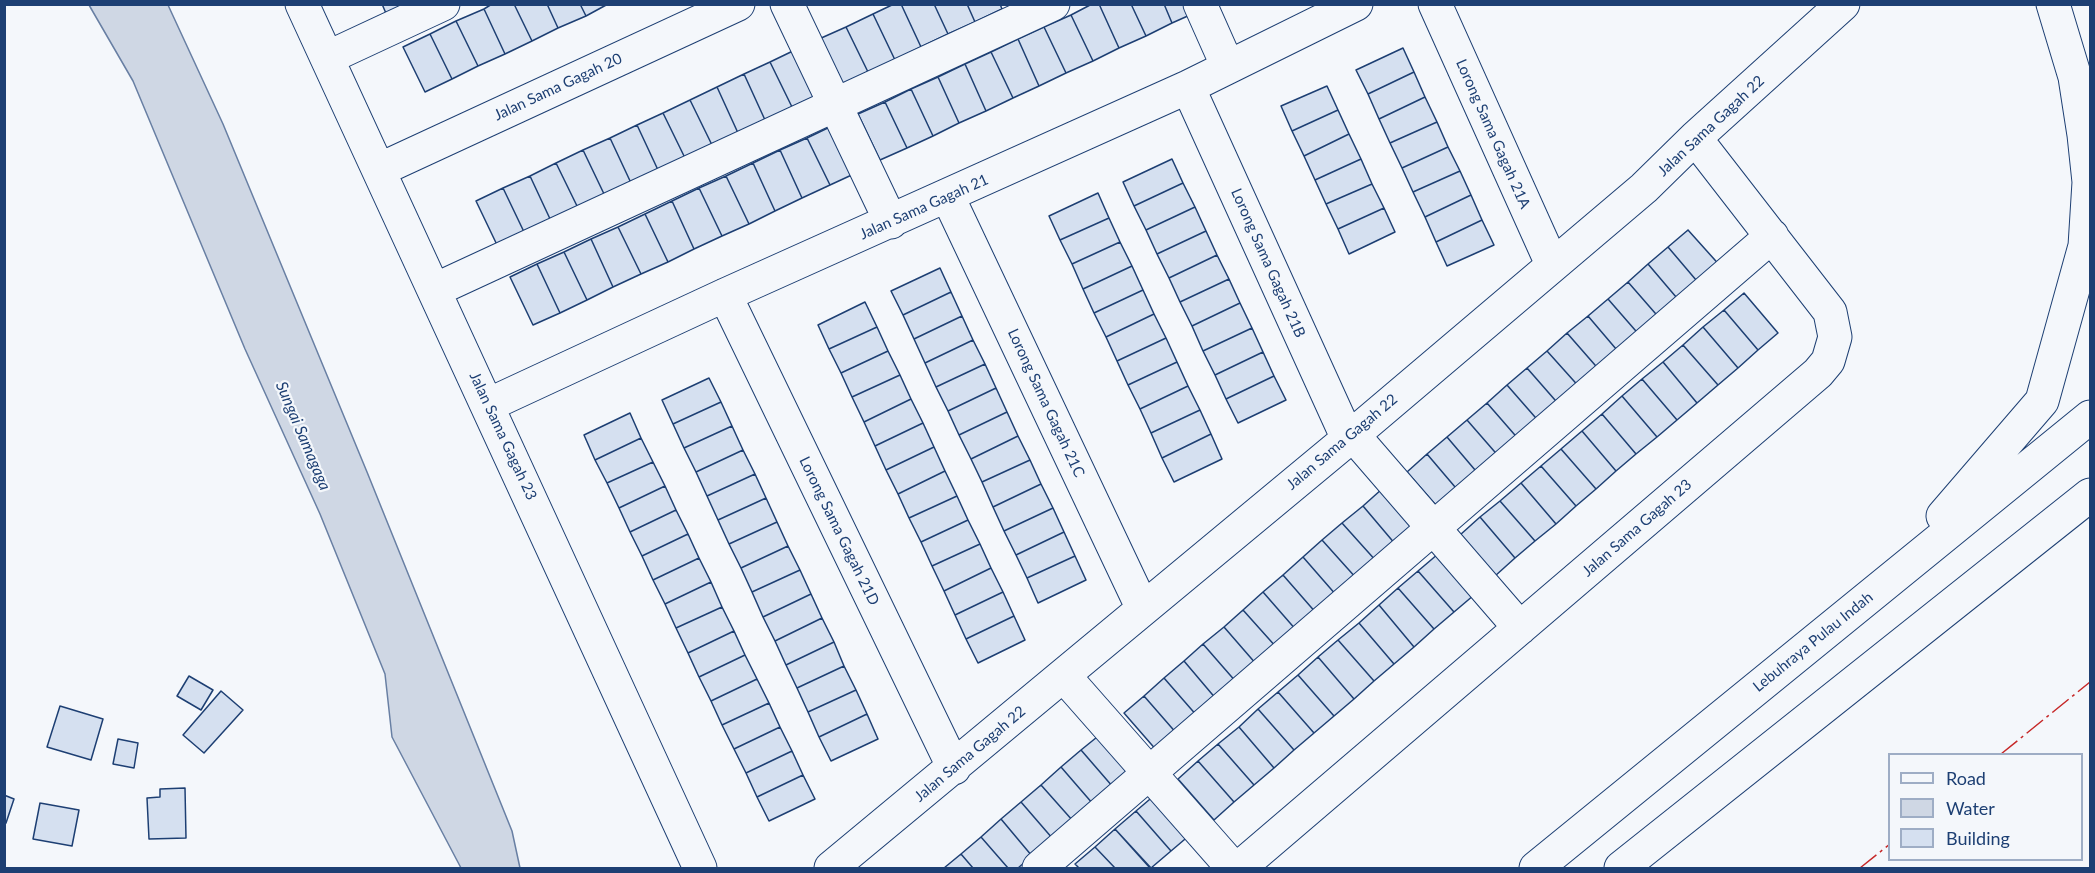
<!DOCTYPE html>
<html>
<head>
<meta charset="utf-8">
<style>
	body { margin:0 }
	#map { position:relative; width:2095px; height:873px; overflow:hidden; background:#f4f7fb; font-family:Lato,sans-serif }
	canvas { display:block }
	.frame { position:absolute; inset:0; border:6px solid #1d3f73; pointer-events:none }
	.legend { position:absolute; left:1888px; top:753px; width:195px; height:108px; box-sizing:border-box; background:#f4f7fb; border:2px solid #9eadc5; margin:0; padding:8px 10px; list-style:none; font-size:18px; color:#1d3f73 }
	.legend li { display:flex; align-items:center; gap:12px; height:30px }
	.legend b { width:30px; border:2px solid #9eadc5 }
</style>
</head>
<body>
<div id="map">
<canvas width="2095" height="873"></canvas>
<div class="frame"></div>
<ul class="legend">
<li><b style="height:8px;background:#f4f7fb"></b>Road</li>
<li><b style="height:16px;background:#cfd7e4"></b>Water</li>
<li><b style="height:16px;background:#d5e0f0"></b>Building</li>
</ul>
</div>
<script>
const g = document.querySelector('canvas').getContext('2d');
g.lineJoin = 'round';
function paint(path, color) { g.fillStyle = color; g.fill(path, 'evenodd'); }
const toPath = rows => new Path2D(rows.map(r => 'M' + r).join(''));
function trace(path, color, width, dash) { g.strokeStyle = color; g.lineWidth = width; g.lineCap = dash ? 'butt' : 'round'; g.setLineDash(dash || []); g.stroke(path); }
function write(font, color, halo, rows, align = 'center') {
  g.font = font + ' Lato,sans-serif'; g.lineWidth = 4.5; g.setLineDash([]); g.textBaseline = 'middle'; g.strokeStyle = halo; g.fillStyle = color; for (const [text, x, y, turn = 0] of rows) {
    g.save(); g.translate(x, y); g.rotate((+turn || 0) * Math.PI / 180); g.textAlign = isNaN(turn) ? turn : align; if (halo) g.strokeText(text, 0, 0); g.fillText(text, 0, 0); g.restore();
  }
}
const water = toPath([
	[89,5,168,5,223,124,367,472,512,831,520,868,461,868,392,737,385,674,320,514,245,349,133,81,89,5]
]);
const building = toPath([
	[382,4,414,4,388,18,382,4],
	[492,4,514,4,532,41,505,54,484,9,492,4],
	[514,4,547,4,558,28,532,41,514,4],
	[547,4,580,4,586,16,558,28,547,4],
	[580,4,608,4,586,16,580,4],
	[894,4,901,4,921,47,895,60,873,14,894,4],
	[901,4,934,4,948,34,921,47,901,4],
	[934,4,967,4,975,22,948,34,934,4],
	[967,4,1000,4,1002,9,975,22,967,4],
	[1092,4,1099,4,1119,48,1093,61,1071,15,1092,4],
	[1099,4,1131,4,1146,36,1119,48,1099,4],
	[1131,4,1164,4,1172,23,1146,36,1131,4],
	[1164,4,1196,4,1199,11,1172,23,1164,4],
	[484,9,505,54,478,66,456,21,484,9],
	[873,14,895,60,868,72,846,27,873,14],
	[1071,15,1093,61,1066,73,1044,27,1071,15],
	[456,21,478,66,452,79,430,34,456,21],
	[846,27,868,72,841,85,819,39,846,27],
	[1044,27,1066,73,1039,86,1018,39,1044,27],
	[430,34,452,79,425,92,403,47,430,34],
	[1018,39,1039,86,1013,98,991,52,1018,39],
	[1403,48,1414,72,1368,94,1356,70,1403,48],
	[797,49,818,95,792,107,770,62,797,49],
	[991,52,1013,98,986,111,965,64,991,52],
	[770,62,792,107,765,120,744,74,770,62],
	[965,64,986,111,959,123,938,77,965,64],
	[1414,72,1425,97,1379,119,1368,94,1414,72],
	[744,74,765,120,738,133,717,87,744,74],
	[938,77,959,123,933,136,911,89,938,77],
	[1327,86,1338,110,1292,131,1281,106,1327,86],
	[717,87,738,133,712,145,690,100,717,87],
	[911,89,933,136,907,148,885,102,911,89],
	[1425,97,1437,122,1390,143,1379,119,1425,97],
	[690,100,712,145,685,158,663,113,690,100],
	[885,102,907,148,880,160,858,114,885,102],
	[1338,110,1349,134,1304,156,1292,131,1338,110],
	[663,113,685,158,658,170,637,125,663,113],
	[1437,122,1448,147,1402,168,1390,143,1437,122],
	[637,125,658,170,631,183,610,138,637,125],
	[834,125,856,173,830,185,807,138,834,125],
	[1349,134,1361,159,1315,180,1304,156,1349,134],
	[610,138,631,183,605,196,583,150,610,138],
	[807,138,830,185,802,198,780,150,807,138],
	[1448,147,1460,171,1413,192,1402,168,1448,147],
	[583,150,605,196,578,208,556,163,583,150],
	[780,150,802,198,775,211,753,163,780,150],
	[1172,159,1183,183,1134,206,1123,182,1172,159],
	[1361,159,1372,184,1326,204,1315,180,1361,159],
	[556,163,578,208,551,221,530,176,556,163],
	[753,163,775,211,749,224,726,176,753,163],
	[1460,171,1471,195,1425,217,1413,192,1460,171],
	[530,176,551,221,525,234,503,188,530,176],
	[726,176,749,224,722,236,699,188,726,176],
	[1183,183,1195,207,1146,230,1134,206,1183,183],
	[1372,184,1384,208,1338,229,1326,204,1372,184],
	[503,188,525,234,498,247,476,201,503,188],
	[699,188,722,236,694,249,672,201,699,188],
	[1098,193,1109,218,1060,240,1049,216,1098,193],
	[1471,195,1482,220,1436,242,1425,217,1471,195],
	[672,201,694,249,668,262,645,214,672,201],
	[1195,207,1206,231,1157,254,1146,230,1195,207],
	[1384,208,1395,232,1349,254,1338,229,1384,208],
	[645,214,668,262,641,274,618,227,645,214],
	[1109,218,1120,242,1072,264,1060,240,1109,218],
	[1482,220,1494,245,1447,266,1436,242,1482,220],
	[618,227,641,274,613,287,591,239,618,227],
	[1688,230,1723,269,1702,287,1668,247,1688,230],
	[1206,231,1217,255,1169,278,1157,254,1206,231],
	[591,239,613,287,587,300,564,252,591,239],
	[1120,242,1132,266,1083,289,1072,264,1120,242],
	[1668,247,1702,287,1682,304,1648,264,1668,247],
	[564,252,587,300,560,313,537,264,564,252],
	[1217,255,1229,279,1180,302,1169,278,1217,255],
	[537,264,560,313,533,325,510,277,537,264],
	[1648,264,1682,304,1662,321,1628,282,1648,264],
	[1132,266,1143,290,1094,313,1083,289,1132,266],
	[940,268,951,292,903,315,891,291,940,268],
	[1229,279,1240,303,1192,326,1180,302,1229,279],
	[1628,282,1662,321,1642,338,1608,299,1628,282],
	[1143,290,1154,314,1106,337,1094,313,1143,290],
	[951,292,962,316,914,339,903,315,951,292],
	[1744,293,1778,333,1758,350,1724,310,1744,293],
	[1608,299,1642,338,1622,356,1588,316,1608,299],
	[865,302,877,327,829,349,818,325,865,302],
	[1240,303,1252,328,1203,351,1192,326,1240,303],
	[1724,310,1758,350,1738,368,1703,327,1724,310],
	[1154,314,1166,338,1117,361,1106,337,1154,314],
	[962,316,973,340,925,363,914,339,962,316],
	[1588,316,1622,356,1602,373,1567,333,1588,316],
	[877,327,888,351,841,373,829,349,877,327],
	[1703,327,1738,368,1718,385,1683,345,1703,327],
	[1252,328,1263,352,1215,375,1203,351,1252,328],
	[1567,333,1602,373,1582,390,1547,351,1567,333],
	[1166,338,1177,362,1128,385,1117,361,1166,338],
	[973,340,985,364,936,387,925,363,973,340],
	[1683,345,1718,385,1697,403,1663,362,1683,345],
	[888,351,900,375,852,397,841,373,888,351],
	[1547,351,1582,390,1562,408,1527,368,1547,351],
	[1263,352,1274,376,1226,399,1215,375,1263,352],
	[1177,362,1188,386,1140,409,1128,385,1177,362],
	[1663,362,1697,403,1677,420,1642,379,1663,362],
	[985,364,996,388,948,411,936,387,985,364],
	[1527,368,1562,408,1542,425,1507,385,1527,368],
	[900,375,911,399,864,422,852,397,900,375],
	[1274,376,1286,400,1238,423,1226,399,1274,376],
	[709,378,721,402,673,424,662,400,709,378],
	[1642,379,1677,420,1657,437,1622,396,1642,379],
	[1507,385,1542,425,1521,442,1487,403,1507,385],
	[1188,386,1200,410,1151,433,1140,409,1188,386],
	[996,388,1007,412,959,435,948,411,996,388],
	[1622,396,1657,437,1636,454,1602,414,1622,396],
	[911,399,923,423,875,446,864,422,911,399],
	[721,402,732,426,684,448,673,424,721,402],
	[1487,403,1521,442,1501,459,1467,420,1487,403],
	[1200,410,1211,434,1162,458,1151,433,1200,410],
	[1007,412,1018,436,971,459,959,435,1007,412],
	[630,413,641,438,595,460,584,435,630,413],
	[1602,414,1636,454,1616,471,1582,431,1602,414],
	[1467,420,1501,459,1481,477,1447,437,1467,420],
	[923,423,934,447,886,470,875,446,923,423],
	[732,426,743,450,696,472,684,448,732,426],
	[1582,431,1616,471,1596,489,1561,449,1582,431],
	[1211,434,1222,459,1174,482,1162,458,1211,434],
	[1018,436,1030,460,982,482,971,459,1018,436],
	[1447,437,1481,477,1461,494,1427,454,1447,437],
	[641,438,653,462,607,483,595,460,641,438],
	[934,447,945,471,898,494,886,470,934,447],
	[1561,449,1596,489,1576,506,1541,466,1561,449],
	[743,450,755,474,707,496,696,472,743,450],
	[1427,454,1461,494,1441,511,1407,472,1427,454],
	[1030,460,1041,484,993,507,982,482,1030,460],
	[653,462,665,486,619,508,607,483,653,462],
	[1541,466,1576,506,1556,524,1521,483,1541,466],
	[945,471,957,496,909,518,898,494,945,471],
	[755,474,766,498,718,520,707,496,755,474],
	[1521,483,1556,524,1535,541,1500,501,1521,483],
	[1041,484,1053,508,1004,531,993,507,1041,484],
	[665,486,676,510,630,532,619,508,665,486],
	[1382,489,1416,528,1396,545,1363,506,1382,489],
	[957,496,968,520,921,542,909,518,957,496],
	[766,498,777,522,729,544,718,520,766,498],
	[1500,501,1535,541,1515,558,1480,517,1500,501],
	[1363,506,1396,545,1377,562,1342,523,1363,506],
	[1053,508,1064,532,1016,555,1004,531,1053,508],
	[676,510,688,534,642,556,630,532,676,510],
	[1480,517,1515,558,1495,576,1460,535,1480,517],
	[968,520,980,544,932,566,921,542,968,520],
	[777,522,788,546,741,568,729,544,777,522],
	[1342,523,1377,562,1357,579,1322,540,1342,523],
	[1064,532,1075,556,1027,578,1016,555,1064,532],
	[688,534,699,558,653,580,642,556,688,534],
	[1322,540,1357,579,1337,596,1303,557,1322,540],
	[980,544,991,568,944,591,932,566,980,544],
	[788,546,800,570,752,592,741,568,788,546],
	[1438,554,1474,595,1454,612,1418,571,1438,554],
	[1075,556,1086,580,1038,603,1027,578,1075,556],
	[1303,557,1337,596,1317,614,1283,575,1303,557],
	[699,558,711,582,665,604,653,580,699,558],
	[991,568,1003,592,955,615,944,591,991,568],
	[800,570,811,594,763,617,752,592,800,570],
	[1418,571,1454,612,1434,629,1398,588,1418,571],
	[1283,575,1317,614,1297,631,1263,592,1283,575],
	[711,582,722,607,676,628,665,604,711,582],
	[1398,588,1434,629,1414,647,1379,605,1398,588],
	[1003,592,1014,616,966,639,955,615,1003,592],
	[1263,592,1297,631,1277,648,1243,610,1263,592],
	[811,594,822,618,775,641,763,617,811,594],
	[1379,605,1414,647,1394,664,1359,623,1379,605],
	[722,607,734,631,688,653,676,628,722,607],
	[1243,610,1277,648,1257,665,1224,627,1243,610],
	[1014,616,1025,640,978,663,966,639,1014,616],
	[822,618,834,642,786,665,775,641,822,618],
	[1359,623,1394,664,1374,681,1338,640,1359,623],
	[1224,627,1257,665,1237,683,1203,644,1224,627],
	[734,631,745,655,699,677,688,653,734,631],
	[1338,640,1374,681,1354,699,1318,657,1338,640],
	[834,642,844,666,797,688,786,665,834,642],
	[1203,644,1237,683,1217,700,1184,661,1203,644],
	[745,655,757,679,711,701,699,677,745,655],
	[1318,657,1354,699,1334,716,1298,675,1318,657],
	[1184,661,1217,700,1198,717,1164,678,1184,661],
	[844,666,856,690,808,712,797,688,844,666],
	[1298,675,1334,716,1314,733,1278,692,1298,675],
	[189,676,213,690,201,710,177,696,189,676],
	[1164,678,1198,717,1178,735,1144,696,1164,678],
	[757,679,769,703,722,725,711,701,757,679],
	[856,690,867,714,819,737,808,712,856,690],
	[221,691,243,710,204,753,183,735,221,691],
	[1278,692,1314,733,1294,750,1258,709,1278,692],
	[1144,696,1178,735,1158,752,1124,713,1144,696],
	[769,703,780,727,734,749,722,725,769,703],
	[60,706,103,719,91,760,47,747,60,706],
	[1258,709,1294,750,1274,768,1239,727,1258,709],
	[867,714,878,739,831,761,819,737,867,714],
	[780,727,792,751,746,773,734,749,780,727],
	[1239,727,1274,768,1254,785,1218,744,1239,727],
	[1102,733,1133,769,1113,787,1081,750,1102,733],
	[118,739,138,743,134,768,113,764,118,739],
	[1218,744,1254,785,1234,802,1198,761,1218,744],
	[1081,750,1113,787,1093,804,1061,767,1081,750],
	[792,751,803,775,757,797,746,773,792,751],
	[1198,761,1234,802,1214,820,1178,779,1198,761],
	[1061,767,1093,804,1073,821,1041,785,1061,767],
	[803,775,815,799,769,821,757,797,803,775],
	[1041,785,1073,821,1053,839,1021,802,1041,785],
	[185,788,186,838,149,839,147,798,160,797,160,789,185,788],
	[1156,794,1191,834,1171,851,1136,811,1156,794],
	[4,795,14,799,6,823,4,822,4,795],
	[1021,802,1053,839,1032,856,1001,819,1021,802],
	[40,803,79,810,72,846,33,839,40,803],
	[1136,811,1171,851,1151,868,1115,829,1136,811],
	[1001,819,1032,856,1018,868,1008,868,981,837,1001,819],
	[1115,829,1150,868,1115,868,1095,847,1115,829],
	[981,837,1008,868,973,868,961,854,981,837],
	[1095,847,1115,868,1079,868,1075,864,1095,847],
	[961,854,973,868,944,868,961,854]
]);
const minor = toPath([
	[302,4,700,868],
	[787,4,891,222],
	[1200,4,1228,67],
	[1435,4,1552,264],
	[327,58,443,4],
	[1188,87,1348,439],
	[379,170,738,4],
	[948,197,1143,609],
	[435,290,1053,4],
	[725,295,954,768],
	[488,405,725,295,1188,87,1356,4],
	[1353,435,1520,628],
	[1064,676,1233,868],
	[831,868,1348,439,1644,188,1695,138,1843,4],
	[1039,868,1772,236],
	[1239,868,1818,373,1828,361,1835,337,1830,312,1695,138]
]);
const major = toPath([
	[1943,516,2042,401,2085,246,2089,182,2084,135,2075,77,2053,4],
	[1536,868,2090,417],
	[1621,868,2090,495]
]);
const power = toPath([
	[2001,754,2090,682],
	[1860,868,1890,844]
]);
const streetNames = [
	["Jalan Sama Gagah 20",558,87,-25],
	["Jalan Sama Gagah 22",1711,126,-43],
	["Lorong Sama Gagah 21A",1493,134,66],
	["Jalan Sama Gagah 21",924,207,-24],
	["Lorong Sama Gagah 21B",1268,263,66],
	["Lorong Sama Gagah 21C",1046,403,65],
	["Jalan Sama Gagah 23",503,436,65],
	["Jalan Sama Gagah 22",1342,442,-40],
	["Jalan Sama Gagah 23",1637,528,-41],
	["Lorong Sama Gagah 21D",839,531,64],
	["Lebuhraya Pulau Indah",1813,642,-39],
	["Jalan Sama Gagah 22",970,754,-40]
];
const waterNames = [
	["Sungai Samagaga",303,436,67]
];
paint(water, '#cfd7e4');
trace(water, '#687fa3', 1.5);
paint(building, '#d5e0f0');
trace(building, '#1d3f73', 1.5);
trace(minor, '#1d3f73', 35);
trace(major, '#1d3f73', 35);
trace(minor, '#f4f7fb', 33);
trace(major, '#f4f7fb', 33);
trace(power, '#c62828', 1.5, [21, 4.5, 3, 4.5]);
write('15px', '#1d3f73', '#f4f7fb', streetNames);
write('italic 16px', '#1d3f73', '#f4f7fb', waterNames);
</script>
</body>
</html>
